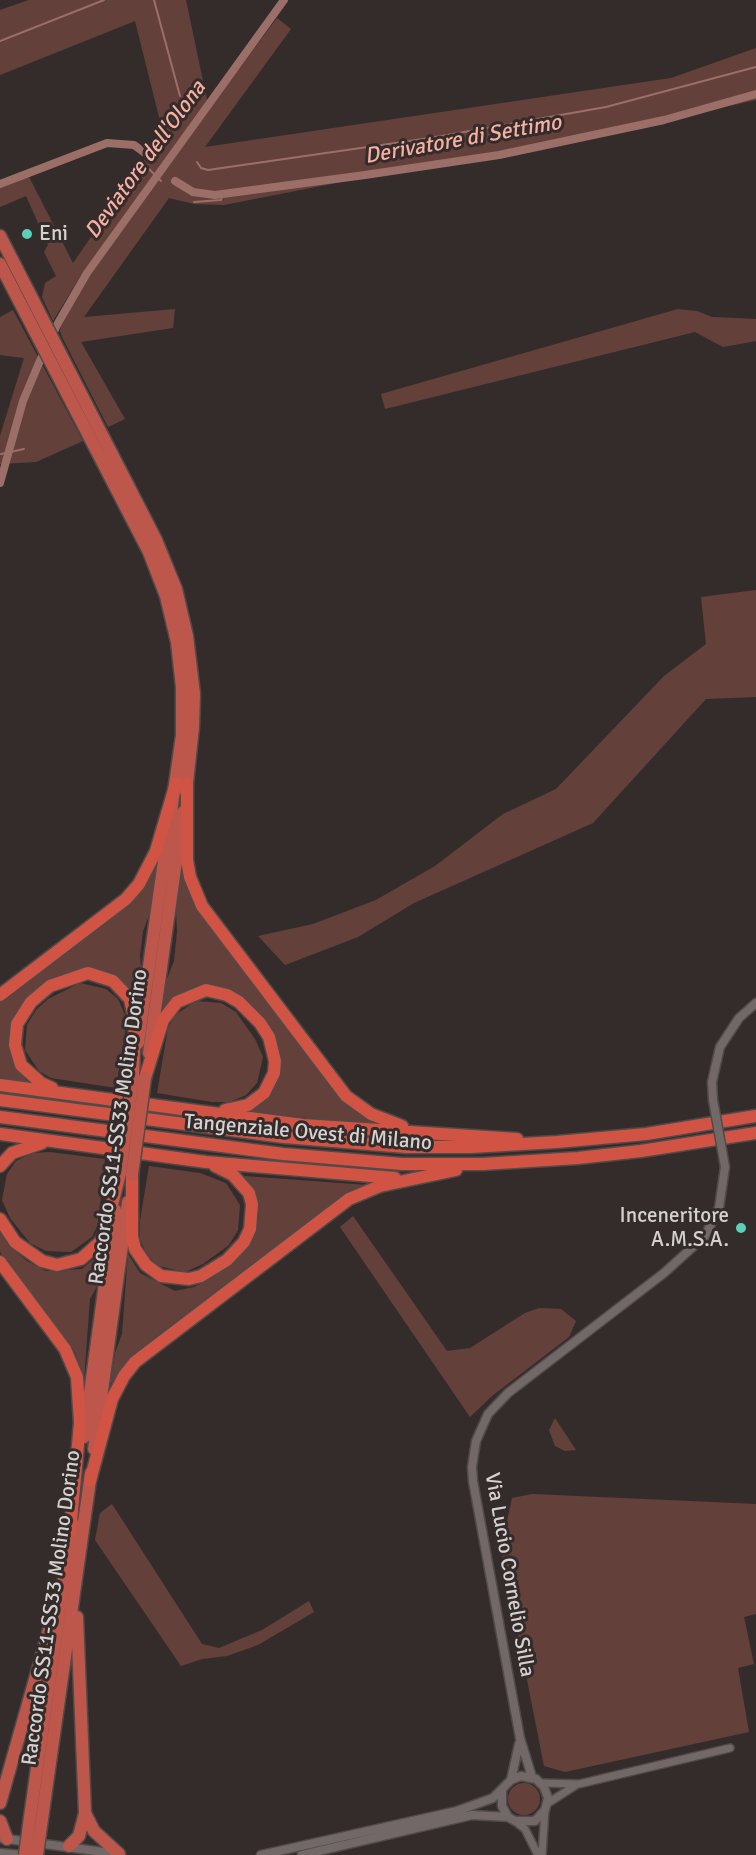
<!DOCTYPE html>
<html>
<head>
<meta charset="utf-8">
<style>
	body { margin:0 }
	canvas { display:block; background:#342c2b }
</style>
</head>
<body>
<canvas width="756" height="1855"></canvas>
<script>
const g = document.querySelector('canvas').getContext('2d');
g.lineJoin = 'round';
function paint(path, color) { g.fillStyle = color; g.fill(path, 'evenodd'); }
const toPath = rows => new Path2D(rows.map(r => 'M' + r).join(''));
function trace(path, color, width, dash) { g.strokeStyle = color; g.lineWidth = width; g.lineCap = dash ? 'butt' : 'round'; g.setLineDash(dash || []); g.stroke(path); }
function write(font, color, halo, rows, align = 'center') {
  g.font = font + ' Signika,sans-serif'; g.lineWidth = 6; g.setLineDash([]); g.textBaseline = 'middle'; g.strokeStyle = halo; g.fillStyle = color; for (const [text, x, y, turn = 0] of rows) {
    g.save(); g.translate(x, y); g.rotate((+turn || 0) * Math.PI / 180); g.textAlign = isNaN(turn) ? turn : align; if (halo) g.strokeText(text, 0, 0); g.fillText(text, 0, 0); g.restore();
  }
}
const green = toPath([
	[29,0,186,0,207,100,83,272,53,321,42,297,45,283,56,276,44,252,48,245,26,196,0,207,0,187,28,175,73,263,163,133,135,21,0,75,0,10],
	[277,18,291,29,205,147,671,78,756,48,756,100,500,157,382,174,224,205,194,204,169,198,84,317,175,309,173,328,81,342,125,419,108,427,62,337,60,331,62,322,90,274,166,166],
	[678,309,697,311,712,317,756,319,756,341,723,347,695,332,385,409,381,394],
	[13,310,83,441,36,462,0,464,0,436,24,358,0,355,0,317],
	[756,590,756,697,706,699,593,823,414,903,358,937,285,965,258,936,313,924,376,900,435,866,503,814,556,789,664,676,706,644,701,597],
	[182,865,187,882,352,1108,372,1120,371,1125,247,1111,264,1101,272,1091,280,1062,275,1040,232,991,215,986,196,986,178,994,164,1009,162,1008,165,984,174,961,177,932,176,909],
	[155,867,158,868,153,905,143,931,140,955,142,979,139,1005,136,1005,132,996,82,969,64,974,53,980,11,1030,11,1057,28,1083,0,1079,0,1000,140,891],
	[80,983,106,989,118,999,125,1015,125,1033,116,1088,51,1078,39,1071,25,1050,27,1025,36,1010,48,999],
	[196,1001,221,1003,236,1012,255,1039,263,1057,257,1083,246,1095,230,1102,212,1102,157,1093,168,1028,175,1015],
	[50,1152,105,1159,98,1224,92,1237,71,1252,46,1251,30,1243,10,1218,2,1200,7,1174,16,1161,32,1153],
	[149,1166,200,1173,226,1183,240,1205,238,1230,229,1245,203,1264,185,1272,159,1266,147,1256,140,1239,140,1221],
	[244,1176,367,1185,335,1201,149,1342,129,1360,110,1385,115,1353,122,1334,128,1254,140,1273,175,1291,194,1287,210,1279,234,1262,248,1247,257,1227,259,1213,256,1195],
	[353,1216,447,1351,470,1348,525,1313,539,1308,561,1309,576,1321,569,1337,492,1396,470,1417,340,1227],
	[0,1232,9,1246,27,1261,46,1271,82,1269,103,1251,107,1268,90,1299,84,1380,75,1352,0,1252],
	[555,1418,576,1450,565,1451,555,1446,549,1430],
	[532,1494,756,1504,756,1614,744,1617,754,1664,738,1668,749,1732,565,1772,544,1766,501,1549,512,1498],
	[112,1504,202,1644,219,1648,262,1630,309,1601,314,1612,258,1645,227,1656,202,1659,181,1666,95,1540,100,1513],
	'508 1799a16 16 0 1 1 32 0a16 16 0 1 1-32 0Z'
]);
const stream = toPath([
	[154,0,180,96],
	[0,41,104,0],
	[197,162,201,168,208,170,430,138,606,107,756,67],
	[149,169,161,181],
	[194,202,221,200,222,195],
	[1,454,24,449]
]);
const canal = toPath([
	[175,181,193,192,215,195,365,175,499,155,664,120,756,94],
	[0,184,107,143,134,145,149,156],
	[0,483,23,401,39,363,58,323,87,273,284,0]
]);
const minor = toPath([
	[541,1783,579,1784,730,1748],
	[548,1803,576,1785],
	[515,1821,525,1829,538,1855],
	[542,1855,545,1810]
]);
const tertiary = toPath([
	[713,1100,712,1082,720,1047,739,1018,756,1003],
	[532,1777,520,1738,473,1481,472,1467,476,1441,488,1414,508,1393,664,1273,705,1236,719,1208,725,1167],
	[511,1780,519,1744],
	[0,1838,118,1854],
	[0,1853,21,1855],
	[261,1855,457,1811,493,1798,511,1780,521,1776,536,1779,544,1787,548,1798,545,1810,535,1821,515,1821,508,1817,502,1806,502,1790],
	[302,1855,472,1815,508,1817]
]);
const trunk = toPath([
	[0,236,156,540,176,589,187,636,194,694,193,727,186,792],
	[0,264,149,552,166,596,177,642,182,687,182,735,138,1043],
	[149,1053,183,812],
	[84,1437,115,1210],
	[94,1449,128,1202],
	[0,1803,51,1623],
	[85,1813,94,1831,119,1854],
	[30,1817,72,1522],
	[42,1819,91,1473],
	[0,1821,7,1839],
	[69,1846,79,1836,85,1813,77,1617]
]);
const motorway = toPath([
	[187,784,187,860,190,877,202,906,346,1096,371,1114,402,1126],
	[0,995,126,899,139,884,156,851,176,783],
	[145,1078,163,1020,177,1002,206,990,227,995,239,1002,260,1023,269,1037,275,1061,274,1073,264,1093,248,1105,225,1110],
	[0,1085,303,1125,517,1139],
	[52,1088,41,1083,21,1065,15,1045,17,1024,31,1002,50,986,88,973,113,981,130,999,135,1022,133,1077],
	[0,1100,284,1137,406,1147,471,1147,557,1142,646,1134,756,1116],
	[0,1117,283,1154,402,1164,483,1164,578,1158,641,1151,756,1133],
	[0,1134,206,1162,395,1178],
	[0,1166,12,1153,42,1143],
	[132,1175,132,1237,135,1249,146,1265,161,1276,189,1279,201,1276,227,1260,244,1242,250,1229,252,1204,249,1193,233,1175,215,1166],
	[0,1219,15,1242,42,1261,57,1265,81,1259,99,1243,105,1233,120,1173],
	[0,1262,65,1349,77,1377,80,1423,70,1532],
	[90,1481,112,1399,124,1376,135,1362,349,1199,380,1186,456,1170]
]);
const tertiaryBridge = toPath([
	[713,1100,725,1167]
]);
const trunkBridge = toPath([
	[120,1173,133,1077],
	[132,1175,145,1078],
	[25,1855,30,1817],
	[37,1855,42,1819]
]);
const markers = [
	[27,234,6,"#5dceb9"],
	[741,1228,6,"#5dceb9"]
];
const poiNames = [
	["Eni",39,234],
	["Inceneritore",729,1216,"right"],
	["A.M.S.A.",729,1240,"right"]
];
const streetNames = [
	["Raccordo SS11-SS33 Molino Dorino",119,1127,-82],
	["Tangenziale Ovest di Milano",308,1133,5],
	["Via Lucio Cornelio Silla",509,1575,80],
	["Raccordo SS11-SS33 Molino Dorino",52,1608,-82]
];
const waterNames = [
	["Derivatore di Settimo",463,140,-10],
	["Deviatore dell'Olona",146,160,-54]
];
paint(green, '#64403b');
trace(stream, '#9b6f68', 2);
trace(canal, '#9b6f68', 8);
trace(minor, '#504a49', 10);
trace(tertiary, '#504a49', 11);
trace(trunk, '#504a49', 15);
trace(motorway, '#504a49', 15);
trace(minor, '#716867', 7);
trace(tertiary, '#716867', 8);
trace(trunk, '#bd574b', 12);
trace(motorway, '#d05344', 12);
trace(tertiaryBridge, '#504a49', 11, []);
trace(trunkBridge, '#504a49', 15, []);
trace(tertiaryBridge, '#716867', 8);
trace(trunkBridge, '#bd574b', 12);
for (const [x, y, r, color] of markers) { const dot = new Path2D(); dot.arc(x, y, r, 0, 2 * Math.PI); g.fillStyle = color; g.fill(dot); trace(dot, '#342c2b', 2); }
write('21px', '#d6d1d1', '#342c2b', poiNames, 'left');
write('21px', '#d6d1d1', '#342c2b', streetNames);
write('italic 22px', '#f7afa3', '#342c2b', waterNames);
</script>
</body>
</html>
